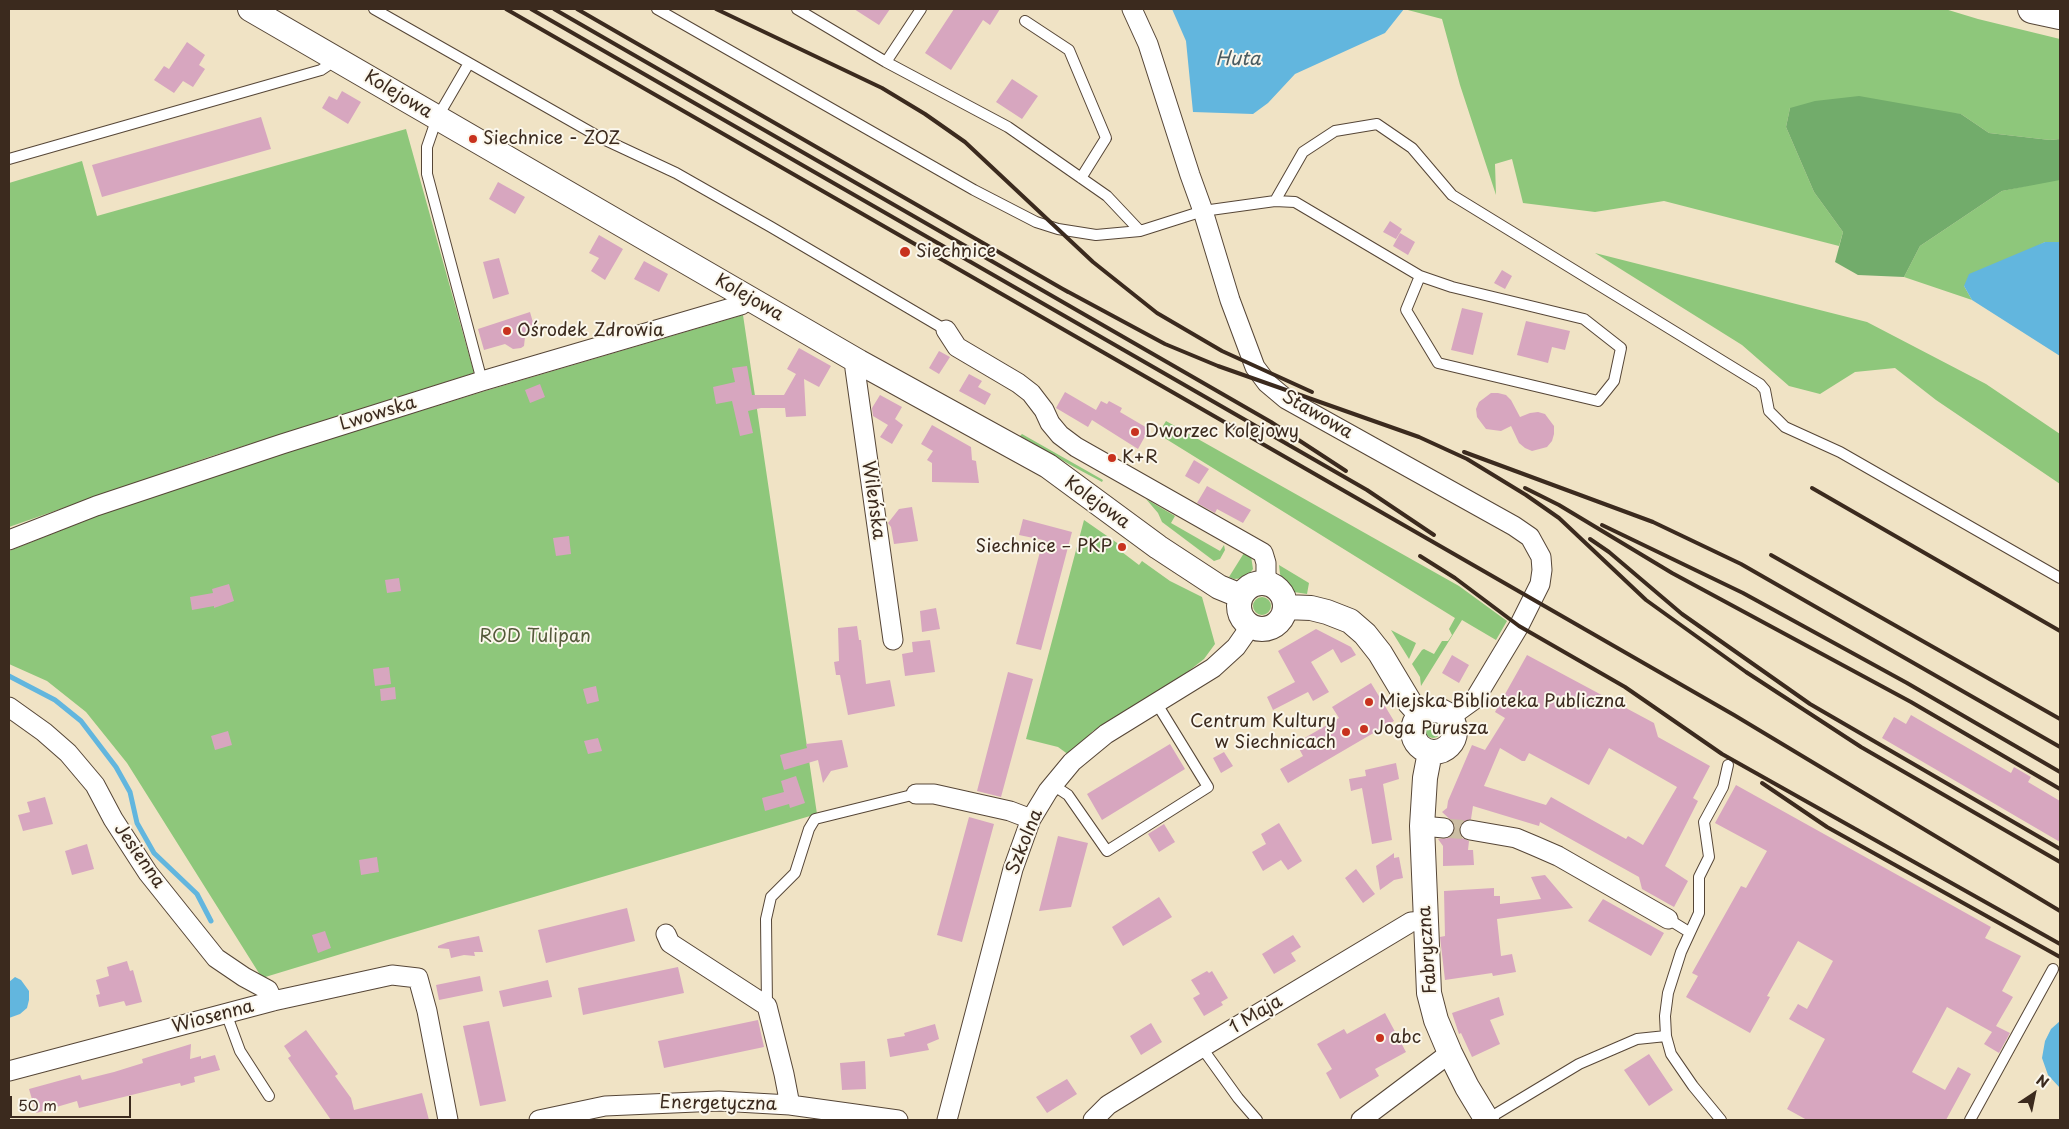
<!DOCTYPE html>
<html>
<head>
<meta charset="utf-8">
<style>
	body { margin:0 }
	#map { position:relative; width:2069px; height:1129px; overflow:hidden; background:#f0e3c5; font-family:"Playpen Sans",sans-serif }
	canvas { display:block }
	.frame { position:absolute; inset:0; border:10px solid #3b2a1e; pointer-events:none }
	.north { position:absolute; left:2009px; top:1069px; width:50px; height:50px; -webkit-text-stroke:4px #fbf7ec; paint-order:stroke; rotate:34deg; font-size:14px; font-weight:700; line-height:20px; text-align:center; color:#3b2a1e }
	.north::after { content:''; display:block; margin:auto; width:18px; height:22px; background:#3b2a1e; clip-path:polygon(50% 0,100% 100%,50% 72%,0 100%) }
	.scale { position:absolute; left:10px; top:1096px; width:121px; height:22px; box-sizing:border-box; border:2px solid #3b2a1e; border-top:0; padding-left:6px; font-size:15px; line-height:18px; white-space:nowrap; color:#3b2a1e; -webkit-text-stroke:4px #fbf7ec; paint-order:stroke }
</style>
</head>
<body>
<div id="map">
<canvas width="2069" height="1129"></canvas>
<div class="frame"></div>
<div class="north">N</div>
<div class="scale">50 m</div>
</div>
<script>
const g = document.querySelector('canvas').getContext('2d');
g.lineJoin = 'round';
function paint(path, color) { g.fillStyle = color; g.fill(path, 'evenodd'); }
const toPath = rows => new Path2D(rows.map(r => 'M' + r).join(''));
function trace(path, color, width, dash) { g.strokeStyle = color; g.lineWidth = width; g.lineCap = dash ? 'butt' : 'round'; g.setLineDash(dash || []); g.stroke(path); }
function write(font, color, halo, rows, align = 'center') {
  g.font = font + ' "Playpen Sans",sans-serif'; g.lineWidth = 4; g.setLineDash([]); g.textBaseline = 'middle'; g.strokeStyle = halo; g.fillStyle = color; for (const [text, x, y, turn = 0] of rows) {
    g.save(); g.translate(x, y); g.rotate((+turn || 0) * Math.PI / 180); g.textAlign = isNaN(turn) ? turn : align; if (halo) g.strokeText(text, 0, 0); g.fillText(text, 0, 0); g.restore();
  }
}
const green = toPath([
	[1404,9,1945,9,1978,19,2060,39,2060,139,2050,140,1989,133,1961,114,1790,108,1786,127,1814,192,1843,232,1839,246,1664,201,1595,212,1523,203,1512,159,1495,164,1496,195,1460,85,1442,19],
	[406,129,474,373,209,457,9,527,9,183,82,161,97,216],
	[2053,180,2060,180,2060,242,2045,242,1964,286,1972,300,1904,277,1920,246,2002,191],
	[1595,253,1867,322,1986,384,2060,434,2060,484,1936,400,1895,368,1855,372,1820,394,1789,386,1742,345],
	[743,315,817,814,387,940,262,978,127,763,86,712,47,681,9,664,9,551,107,512,293,450,485,391],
	[1166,421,1459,586,1507,621,1496,640,1462,620,1421,686,1420,677,1412,664,1422,650,1424,649,1434,654,1442,641,1448,641,1452,635,1449,629,1455,618,1158,434],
	[1022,434,1103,480,1102,482,1074,467,1020,436],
	[1146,499,1175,516,1171,523,1220,551,1224,545,1225,550,1220,559,1214,561,1162,522,1158,513],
	[1084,520,1120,545,1118,549,1139,565,1142,561,1170,581,1202,597,1215,644,1204,659,1181,677,1153,697,1093,731,1069,755,1058,747,1026,739],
	[1244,553,1247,553,1251,556,1253,569,1246,578,1234,579,1229,577],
	[1279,565,1309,583,1307,594,1294,592,1286,586,1280,574],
	'1253 606a9 9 0 1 1 18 0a9 9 0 1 1-18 0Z',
	[1391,630,1416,643,1409,659],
	'1424 729a9 9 0 1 1 18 0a9 9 0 1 1-18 0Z'
]);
const forest = toPath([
	[1859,96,1961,114,1989,133,2050,140,2060,139,2060,180,2002,191,1920,246,1904,277,1858,275,1835,262,1843,232,1814,192,1786,127,1790,108,1815,101]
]);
const water = toPath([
	[1172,9,1404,9,1385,33,1295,74,1268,103,1253,114,1193,112,1186,41],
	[2045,242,2060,242,2060,356,1972,300,1964,286,1969,274],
	[15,977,21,980,29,991,29,1000,27,1008,20,1014,9,1018,9,1004,10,1003,9,982],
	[2060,1021,2060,1088,2048,1075,2042,1058,2045,1041,2051,1029]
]);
const stream = toPath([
	[9,676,55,700,81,721,116,767,130,792,137,823,154,853,197,894,211,921]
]);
const building = toPath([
	[854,9,890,9,879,25],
	[954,9,1000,9,990,25,983,20,951,70,925,53],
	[187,42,205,55,199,65,205,69,193,87,183,81,174,93,154,80,164,66,169,69],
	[1012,79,1038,96,1022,119,996,102],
	[342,91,361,102,348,124,322,108,329,96,337,100],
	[261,117,271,149,102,197,92,165],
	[498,182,525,197,515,214,489,199],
	[1390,221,1402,229,1396,239,1383,232],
	[1400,233,1415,242,1408,255,1393,246],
	[599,235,623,249,605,280,591,271,599,258,589,253],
	[499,258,509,294,493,299,483,262],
	[644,261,668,274,659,292,634,279],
	[1502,270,1512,276,1505,289,1494,283],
	[1462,308,1483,313,1473,355,1451,350],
	[530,312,536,333,525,337,524,346,521,348,513,349,505,344,484,350,478,329],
	[1526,321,1570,331,1565,350,1552,347,1548,363,1517,355],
	[799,348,831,366,819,387,804,379,806,416,786,417,785,408,761,408,748,411,753,433,740,436,732,401,716,404,713,387,735,382,732,368,747,366,752,395,784,395,796,374,787,369],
	[939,351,950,357,939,374,929,368],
	[969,374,982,381,978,387,991,394,985,405,959,391],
	[540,384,545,397,530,403,525,390],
	[1065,392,1096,410,1101,401,1107,404,1109,401,1122,408,1120,412,1149,429,1138,449,1092,420,1088,427,1056,408],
	[1491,393,1498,393,1506,395,1511,400,1520,417,1530,413,1538,412,1545,414,1554,426,1554,434,1552,441,1547,447,1532,451,1525,448,1519,443,1511,426,1501,431,1486,429,1477,417,1476,409,1479,402],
	[880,395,902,407,895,419,903,425,892,444,880,437,888,425,873,416,872,408],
	[932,425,971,447,972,460,976,461,979,483,932,482,932,463,927,460,933,451,921,444],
	[1194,460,1209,469,1199,484,1185,476],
	[1207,486,1251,510,1243,523,1217,509,1215,513,1197,503],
	[912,507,918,541,894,544,891,527,888,523,899,509],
	[1023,519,1072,532,1041,650,1016,644,1043,540,1019,535],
	[569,536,571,554,556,556,553,538],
	[399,578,401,591,387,593,385,580],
	[229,584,234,601,214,608,214,606,192,610,190,597,213,593,212,589],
	[936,608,940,629,922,632,920,611],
	[857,626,859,640,861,640,866,684,890,680,895,706,848,715,840,675,836,675,834,662,839,661,838,628],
	[1316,629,1351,647,1356,655,1341,663,1333,649,1311,662,1329,692,1313,701,1308,692,1273,710,1267,697,1295,682,1278,651],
	[930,640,935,672,905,676,902,654,913,652,912,642],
	[1452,655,1469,665,1459,683,1442,673],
	[1527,655,1654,723,1658,737,1710,766,1693,798,1698,801,1665,866,1688,881,1674,907,1642,889,1639,877,1540,822,1539,826,1473,806,1471,819,1462,822,1459,829,1462,838,1469,841,1468,850,1473,850,1474,865,1443,866,1443,846,1438,839,1449,838,1453,834,1455,829,1454,823,1442,812,1447,808,1448,801,1472,745,1485,750,1505,718,1495,712],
	[1500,748,1522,761,1525,761,1529,753,1589,785,1609,748,1677,787,1643,845,1628,836,1626,839,1551,797,1546,805,1484,786],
	[389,667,391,684,375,686,373,669],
	[1008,672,1033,679,1001,797,977,791],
	[1371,683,1394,721,1288,783,1280,769,1303,756,1296,743,1339,718,1332,707],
	[596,686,599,701,587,704,583,689],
	[395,687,396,699,381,701,380,689],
	[1911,715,2011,773,2014,767,2031,777,2028,782,2060,801,2060,842,1882,738,1894,717,1906,724],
	[228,731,232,745,215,750,211,736],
	[598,738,602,751,588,754,584,741],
	[842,740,848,767,831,771,823,783,818,760,784,770,780,755,807,748,806,744],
	[1170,744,1185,769,1102,820,1087,794],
	[1224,752,1233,766,1221,773,1213,758],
	[1396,763,1399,779,1383,784,1392,840,1372,844,1362,788,1351,791,1349,779,1366,776,1365,770],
	[796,776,805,803,790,808,789,804,765,811,762,798,784,792,781,781],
	[1736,785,1991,927,1985,938,2021,956,2002,991,2013,997,1996,1026,2010,1033,1999,1053,1984,1044,1992,1032,1947,1007,1912,1072,1945,1090,1958,1067,1971,1074,1946,1120,1807,1120,1787,1109,1825,1039,1789,1019,1798,1004,1807,1009,1833,961,1798,941,1767,996,1770,997,1750,1033,1686,997,1698,976,1692,973,1741,886,1746,888,1767,851,1715,823],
	[45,797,53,824,23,831,18,815,30,812,27,802],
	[969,817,994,824,962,942,937,935],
	[1279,823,1302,861,1288,870,1281,860,1263,871,1252,852,1266,844,1261,834],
	[1164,824,1175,842,1159,852,1148,834],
	[1058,836,1088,843,1071,907,1039,911],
	[87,844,94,869,72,875,65,851],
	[1394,853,1394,858,1399,857,1403,878,1394,880,1380,890,1376,866],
	[377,857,379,872,361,875,359,860],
	[1356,869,1375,894,1363,903,1345,878],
	[1545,875,1573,908,1497,919,1501,956,1512,954,1516,972,1493,976,1492,973,1445,980,1440,937,1445,936,1444,891,1494,888,1494,896,1500,896,1500,904,1541,899,1531,877],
	[1159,897,1172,917,1123,946,1112,927],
	[1603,899,1664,933,1651,956,1588,921],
	[627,908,635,941,546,963,538,930],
	[325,931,331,948,318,953,312,935],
	[1293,935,1301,947,1291,953,1296,961,1274,974,1262,954],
	[479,936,483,952,474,952,475,956,464,955,451,958,449,949,438,948,438,946,448,942],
	[127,961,130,971,133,970,142,1002,126,1006,124,1001,99,1007,96,995,100,994,96,980,109,976,107,967],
	[678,967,684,993,583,1015,578,988],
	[1207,971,1209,973,1212,971,1228,998,1221,1002,1223,1005,1204,1016,1193,998,1200,994,1191,980],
	[480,976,483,991,439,1000,436,985],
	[548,980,552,997,503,1007,499,991],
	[1499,997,1504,1015,1490,1020,1500,1044,1472,1057,1461,1033,1459,1034,1452,1013],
	[1385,1013,1406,1052,1375,1069,1379,1076,1340,1099,1326,1073,1332,1069,1317,1044,1344,1029,1347,1034],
	[758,1020,764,1047,664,1068,658,1041],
	[489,1021,506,1101,480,1106,463,1026],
	[1151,1023,1162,1042,1141,1055,1130,1036],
	[935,1024,939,1039,927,1044,929,1050,890,1057,887,1039,905,1036,904,1033],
	[306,1030,338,1074,335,1076,351,1098,354,1110,422,1093,429,1120,331,1120,288,1058,291,1056,284,1046],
	[191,1044,190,1059,201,1056,201,1059,215,1055,220,1070,194,1077,195,1082,181,1086,180,1083,79,1108,77,1101,36,1113,29,1089,80,1075,82,1080,114,1072,143,1063,142,1059],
	[1649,1054,1673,1090,1649,1106,1624,1070],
	[865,1061,866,1089,842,1090,840,1063],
	[1067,1079,1077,1094,1047,1113,1036,1097]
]);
const minorTunnel = toPath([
	[1444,828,1470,830]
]);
const service = toPath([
	[374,9,601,138,676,173,771,227,946,330],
	[657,9,974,190,1036,222,1058,229,1096,235,1140,231,1203,211,1275,201,1295,202,1420,276,1452,287,1584,319,1621,348,1614,381,1598,401,1438,363,1406,310,1420,276],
	[797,9,886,62,1008,127,1107,196,1140,231],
	[1025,21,1069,50,1106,138,1081,178],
	[886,62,921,9],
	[469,63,437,118,427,147,427,174,482,381],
	[9,159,321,70,327,66,333,57],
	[1275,201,1303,152,1335,131,1377,124,1412,148,1452,195,1760,384,1765,390,1769,411,1785,427,1840,452,2060,578],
	[1053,785,1068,795,1107,851,1208,787,1157,704],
	[1668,919,1689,932],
	[767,1006,766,919,771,897,795,873,809,829,815,819,916,794],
	[226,1013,240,1051,269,1096],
	[1202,1048,1238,1098,1257,1120],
	[1486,1120,1579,1064,1637,1039,1666,1036],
	[1721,1120,1693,1086,1671,1054,1666,1036,1665,1016,1668,993,1681,952,1699,913,1699,877,1709,857,1704,822,1723,787,1728,765],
	[1970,1120,2053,969]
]);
const minor = toPath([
	[1132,9,1148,44,1190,175,1203,211,1230,300,1255,367,1267,383,1286,399,1514,526,1530,537,1541,557,1542,570,1540,584,1519,626,1475,699,1450,717],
	[946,330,957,347,1018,383,1031,393,1044,410,1050,423,1060,435,1076,447,1263,553,1266,563,1266,583],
	[859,362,855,369,893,640],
	[9,540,96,506,282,444,482,381,741,305,750,298],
	[9,707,44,732,68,753,95,785,113,819,148,873,216,958,244,977,268,990,273,1001],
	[916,794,934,794,1010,811,1031,819],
	[1422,826,1444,828],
	[1470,830,1516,838,1535,846,1558,856,1668,919],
	[666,934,670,943,767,1006,784,1074,790,1105],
	[9,1071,273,1001,392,975,418,978,427,1011,448,1120],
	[539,1120,605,1106,719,1101,790,1105,898,1120],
	[947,1120,1013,869,1031,819,1048,791,1072,762,1106,734,1213,668,1236,647,1250,627],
	[1093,1120,1108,1105,1191,1054,1411,922,1424,921],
	[1361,1120,1450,1053]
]);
const tertiary = toPath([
	[250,9,859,362,1048,466,1158,547,1219,587,1241,596],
	'1239 606a23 23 0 1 1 46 0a23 23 0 1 1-46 0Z',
	[1285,607,1311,608,1327,612,1350,621,1365,634,1380,653,1410,703,1420,714],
	'1413 731a21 21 0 1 1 42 0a21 21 0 1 1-42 0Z',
	[1430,752,1425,778,1422,826,1429,993,1436,1020,1450,1053,1467,1087,1487,1120]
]);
const primary = toPath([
	[2032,9,2060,15]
]);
const rail = toPath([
	[506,9,1734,715,2060,911],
	[531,9,1367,490,1434,535],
	[554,9,1271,422,1346,471],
	[577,9,1068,292],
	[716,9,882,88,925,114,965,142,1093,262,1157,313,1222,351,1312,392],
	[1061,288,1165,344,1218,366,1419,437,1467,459,1526,495,1559,518,1646,600,1746,672,1861,747,2060,862],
	[1464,452,1653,522,1741,564,2060,747],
	[1525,488,1559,505,1672,573,1911,702,2060,789],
	[1812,488,2060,631],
	[1602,525,1743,593,1907,683,2060,772],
	[1590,539,1609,552,1682,614,1810,704,2060,849],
	[1771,555,2060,719],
	[1420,556,1455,578,1519,626,1625,687,1722,754,2060,944],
	[1762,783,1827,827,2060,957]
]);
const markers = [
	[473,139,5,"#c8321e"],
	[905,252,6,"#c8321e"],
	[507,331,5,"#c8321e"],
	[1135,432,5,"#c8321e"],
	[1112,458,5,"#c8321e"],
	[1122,547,5,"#c8321e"],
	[1369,702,5,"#c8321e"],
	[1364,729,5,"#c8321e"],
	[1346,732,5,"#c8321e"],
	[1380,1038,5,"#c8321e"]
];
const streetNames = [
	["Kolejowa",398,95,31],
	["Kolejowa",749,298,30],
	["Lwowska",378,414,-17],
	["Stawowa",1317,415,30],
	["Wileńska",873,500,82],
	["Kolejowa",1097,503,36],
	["Szkolna",1025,842,-68],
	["Jesienna",139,856,55],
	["Fabryczna",1428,950,-94],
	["1 Maja",1256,1015,-31],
	["Wiosenna",213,1017,-15],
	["Energetyczna",718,1104,1]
];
const poiNames = [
	["Siechnice - ZOZ",483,139],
	["Siechnice",916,252],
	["Ośrodek Zdrowia",517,331],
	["Dworzec Kolejowy",1145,432],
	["K+R",1122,458],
	["Siechnice – PKP",1112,547,"right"],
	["Miejska Biblioteka Publiczna",1379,702],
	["Centrum Kultury",1336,722,"right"],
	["w Siechnicach",1336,743,"right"],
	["Joga Purusza",1374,729],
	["abc",1390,1038]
];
const parkNames = [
	["ROD Tulipan",535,637]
];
const waterNames = [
	["Huta",1238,60]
];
paint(green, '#8ec77b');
paint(forest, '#72ac6b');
paint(water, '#62b6de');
trace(stream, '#62b6de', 5);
paint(building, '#d7a6bf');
trace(minorTunnel, '#ccbea4', 19, [19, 9]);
trace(service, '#564637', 12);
trace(minor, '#564637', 21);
trace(tertiary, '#564637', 26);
trace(primary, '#564637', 30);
trace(service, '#fff', 10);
trace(minor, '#fff', 19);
trace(tertiary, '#fff', 24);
trace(primary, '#fff', 28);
trace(rail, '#3b2a1e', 4);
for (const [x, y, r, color] of markers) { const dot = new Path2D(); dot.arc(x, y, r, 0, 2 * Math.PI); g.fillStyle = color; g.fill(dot); trace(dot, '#fbf7ec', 2); }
write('18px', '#3b2a1e', '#fbf7ec', streetNames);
write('18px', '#3b2a1e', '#fbf7ec', poiNames, 'left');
write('18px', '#54593a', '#fbf7ec', parkNames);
write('italic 19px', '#495b61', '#fbf7ec', waterNames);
</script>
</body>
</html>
